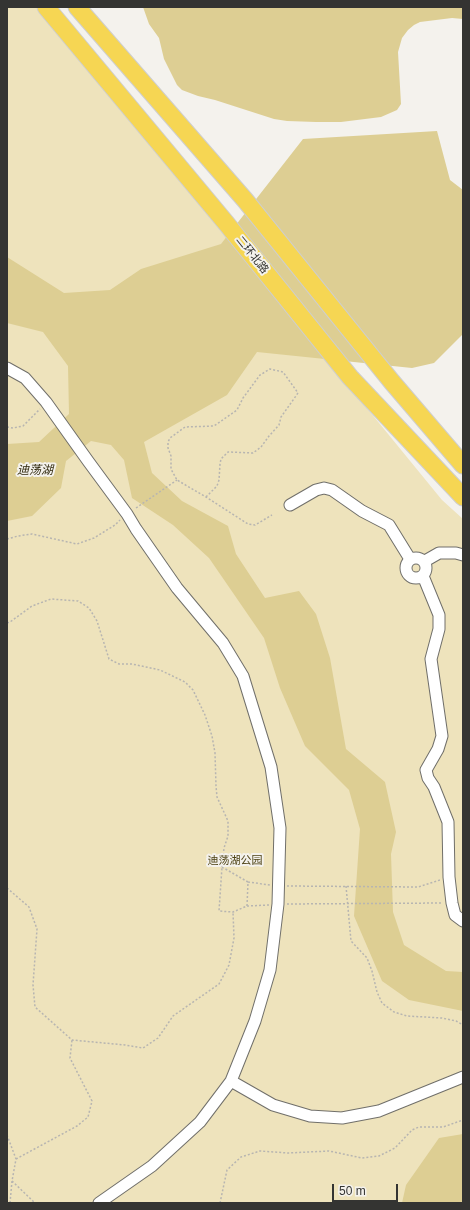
<!DOCTYPE html>
<html>
<head>
<meta charset="utf-8">
<style>
	body { margin:0 }
	#map { position:relative; width:470px; height:1210px; overflow:hidden; background:#f4f2ed; font-family:Arial,sans-serif }
	canvas { display:block }
	.frame { position:absolute; inset:0; border:8px solid #343432; pointer-events:none }
	.scale { position:absolute; left:332px; top:1184px; width:66px; height:18px; box-sizing:border-box; border:2px solid #343432; border-top:0; padding-left:5px; font-size:12px; line-height:14px; white-space:nowrap; color:#343432; -webkit-text-stroke:3px #f4f2ed; paint-order:stroke }
</style>
</head>
<body>
<div id="map">
<canvas width="470" height="1210"></canvas>
<div class="frame"></div>
<div class="scale">50 m</div>
</div>
<script>
const g = document.querySelector('canvas').getContext('2d');
g.lineJoin = 'round';
function paint(path, color) { g.fillStyle = color; g.fill(path, 'evenodd'); }
const toPath = rows => new Path2D(rows.map(r => 'M' + r).join(''));
function trace(path, color, width, dash) { g.strokeStyle = color; g.lineWidth = width; g.lineCap = dash ? 'butt' : 'round'; g.setLineDash(dash || []); g.stroke(path); }
function write(font, color, halo, rows, align = 'center') {
  g.font = font + ' Arial,"Noto Sans SC",sans-serif'; g.lineWidth = 4; g.setLineDash([]); g.textBaseline = 'middle'; g.strokeStyle = halo; g.fillStyle = color; for (const [text, x, y, turn = 0] of rows) {
    g.save(); g.translate(x, y); g.rotate((+turn || 0) * Math.PI / 180); g.textAlign = isNaN(turn) ? turn : align; if (halo) g.strokeText(text, 0, 0); g.fillText(text, 0, 0); g.restore();
  }
}
const green = toPath([
	[7,7,39,7,442,500,463,519,463,1203,7,1203]
]);
const water = toPath([
	[143,7,463,7,463,19,452,18,420,22,414,25,408,30,402,38,398,52,401,104,397,110,381,117,341,122,316,122,287,121,274,119,215,100,198,96,182,90,177,85,164,59,159,38,149,24],
	[437,131,450,180,463,190,463,334,434,363,412,368,257,352,227,395,144,442,152,473,182,501,228,526,236,554,265,598,299,591,316,614,330,658,346,749,385,782,396,832,391,854,393,912,404,945,446,971,463,972,463,1011,409,1000,382,981,354,916,360,829,349,790,305,746,280,688,264,638,209,558,173,525,132,498,124,460,111,445,91,441,66,461,61,488,32,516,7,521,7,444,39,442,69,414,68,366,43,332,7,323,7,257,64,293,110,290,141,269,221,244,303,139],
	[463,1134,463,1203,402,1203,406,1185,439,1138]
]);
const path = toPath([
	[7,427,13,428,23,426,40,409],
	[206,497,217,486,219,480,220,464,221,459,228,452,253,453,261,447,269,436,279,425,281,417,298,393,283,372,270,369,260,375,243,398,237,410,214,426,185,427,170,438,168,442,168,448,171,456,171,469,177,480,206,497,248,524,255,525,272,515],
	[136,508,177,480],
	[7,539,18,536,32,534,77,544,94,538,115,525,120,520],
	[7,623,10,622,32,606,51,599,78,601,89,608,97,621,109,659,119,664,132,664,160,670,185,682,193,690,205,715,212,736,215,753,216,786,217,797,228,821,228,836,224,848,222,867],
	[222,867,248,882,247,906,233,912,219,911,222,867],
	[248,882,270,885],
	[287,886,418,887,440,880],
	[346,886,351,941,367,958,372,971,377,992,382,1003,394,1012,407,1016,442,1018,456,1021,463,1025],
	[7,888,29,907,37,929,33,985,35,1007,72,1040,125,1045,143,1048,158,1038,173,1016,219,984,229,965,234,938,233,912],
	[287,904,443,903],
	[247,906,269,905],
	[7,1135,16,1159,12,1181,10,1203],
	[16,1159,77,1126,88,1117,92,1101,70,1058,72,1040],
	[12,1181,35,1203],
	[220,1203,227,1170,241,1157,260,1151,288,1153,329,1151,362,1158,379,1156,395,1148,412,1130,419,1127,443,1127,463,1120]
]);
const minor = toPath([
	[7,368,25,378,46,402,88,461,127,514,136,529,177,588,223,643,243,676,271,767,280,828,278,904,270,970,255,1021,231,1081,200,1122,152,1166,99,1203],
	[290,505,316,490,324,488,332,490,362,511,389,525,410,559],
	'406 568a10 10 0 1 1 20 0a10 10 0 1 1-20 0Z',
	[425,561,439,553,456,553,463,555],
	[423,576,439,615,439,629,431,659,442,736,438,749,426,770,428,778,434,787,448,822,449,877,452,903,455,915,463,921],
	[231,1081,273,1105,310,1116,342,1118,379,1111,463,1077]
]);
const highway = toPath([
	[46,7,226,223,350,377,463,497],
	[77,7,245,200,392,382,463,465]
]);
const streetNames = [
	["二环北路",252,255,51]
];
const parkNames = [
	["迪荡湖公园",235,861]
];
const waterNames = [
	["迪荡湖",35,471]
];
paint(green, '#eee3bc');
paint(water, '#ddce93');
trace(minor, '#706f6a', 13);
trace(highway, '#cecece', 19);
trace(path, '#b7b5b1', 1.5, [2, 2]);
trace(minor, '#fff', 11);
trace(highway, '#f6d653', 17);
write('11px', '#343432', '#f4f2ed', streetNames);
write('11px', '#4d4215', '#f4f2ed', parkNames);
write('italic 12px', '#30290e', '#f4f2ed', waterNames);
</script>
</body>
</html>
